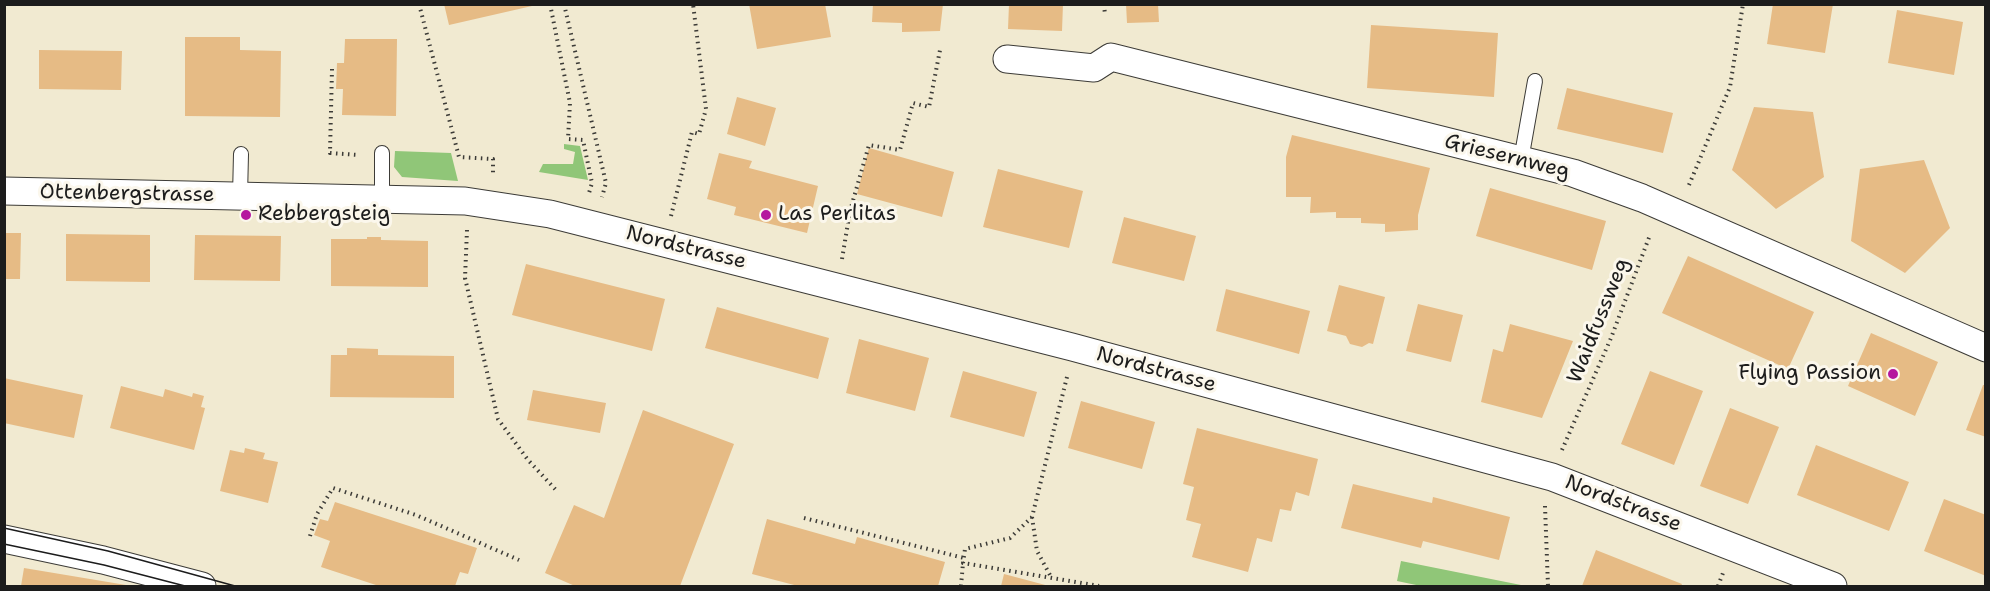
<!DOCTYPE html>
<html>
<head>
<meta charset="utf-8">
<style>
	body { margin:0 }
	#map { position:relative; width:1990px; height:591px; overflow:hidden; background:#f1ead1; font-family:"Shantell Sans",sans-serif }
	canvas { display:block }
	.frame { position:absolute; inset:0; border:6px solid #1c1c1c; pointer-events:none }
</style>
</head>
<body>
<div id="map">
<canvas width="1990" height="591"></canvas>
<div class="frame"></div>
</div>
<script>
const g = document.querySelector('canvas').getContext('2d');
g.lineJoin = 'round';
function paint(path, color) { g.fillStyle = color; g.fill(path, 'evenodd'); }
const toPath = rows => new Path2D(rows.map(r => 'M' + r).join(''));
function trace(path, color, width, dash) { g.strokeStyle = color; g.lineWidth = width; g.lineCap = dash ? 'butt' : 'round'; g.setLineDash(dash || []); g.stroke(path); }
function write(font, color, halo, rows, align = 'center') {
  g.font = font + ' "Shantell Sans",sans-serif'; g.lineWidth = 6; g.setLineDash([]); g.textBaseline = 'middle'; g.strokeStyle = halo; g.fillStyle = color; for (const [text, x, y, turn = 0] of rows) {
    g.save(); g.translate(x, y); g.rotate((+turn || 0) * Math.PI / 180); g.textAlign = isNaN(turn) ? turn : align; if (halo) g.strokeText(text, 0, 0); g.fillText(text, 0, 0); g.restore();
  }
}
const green = toPath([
	[564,144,580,146,588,180,539,172,543,164,573,164,575,152,564,149],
	[395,151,451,153,458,181,402,177,394,167],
	[1401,561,1526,586,1421,586,1397,581]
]);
const building = toPath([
	[444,4,532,4,532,6,449,25],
	[749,4,825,4,831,37,757,49],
	[873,4,943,4,940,31,902,32,902,23,872,22],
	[1009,4,1063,4,1062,31,1008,29],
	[1126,4,1158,4,1159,22,1127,23],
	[1773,4,1833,4,1825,53,1767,44],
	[1897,10,1963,22,1954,75,1888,63],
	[1371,25,1498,33,1494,97,1367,88],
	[185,37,240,37,240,50,281,51,280,117,185,116],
	[345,39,397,39,396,116,342,115,343,89,336,89,337,63,344,63],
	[39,50,122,51,121,90,39,89],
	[1567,88,1673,113,1663,153,1557,129],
	[737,97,776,108,765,146,727,134],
	[1754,107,1813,112,1824,177,1776,209,1732,170],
	[1292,135,1430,168,1418,215,1418,230,1385,232,1385,224,1361,223,1361,218,1336,218,1336,212,1310,213,1311,197,1286,197,1286,157],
	[869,148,954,172,942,217,857,194],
	[719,153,752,161,749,168,818,186,807,233,734,215,736,207,707,199],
	[1924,160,1950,228,1905,273,1851,241,1860,169],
	[998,169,1083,191,1069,248,983,227],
	[1490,188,1606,221,1592,270,1476,236],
	[1124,217,1196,236,1184,281,1112,263],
	[4,233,21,233,20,279,4,279],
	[66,234,150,235,150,282,66,281],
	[195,235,281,236,280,281,194,280],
	[367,237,381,237,381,240,428,241,428,287,331,286,331,239,367,239],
	[1688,256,1814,312,1788,369,1662,313],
	[526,264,665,299,652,351,512,315],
	[1339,285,1385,297,1373,344,1369,343,1362,347,1350,344,1346,336,1327,331],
	[1226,289,1310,311,1299,354,1216,331],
	[1418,304,1463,315,1451,362,1406,351],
	[717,307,829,338,818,379,705,348],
	[1510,324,1573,341,1542,418,1481,402,1493,349,1503,352],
	[1871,333,1938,362,1915,416,1848,386],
	[859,339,929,358,915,411,846,393],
	[347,348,378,349,378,355,454,356,454,398,330,397,331,355,347,355],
	[963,371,1037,392,1024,437,950,417],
	[1650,371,1703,391,1674,465,1621,444],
	[4,378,83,395,74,438,4,423],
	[1983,385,1986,385,1986,437,1966,430],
	[121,386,163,397,165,389,192,397,193,393,204,396,201,407,205,408,194,450,110,428],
	[533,390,606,403,600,433,527,420],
	[1081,401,1155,422,1142,469,1068,448],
	[1730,408,1779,427,1748,504,1700,486],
	[643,410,734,444,680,586,575,586,545,573,574,505,604,518],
	[1197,428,1318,459,1309,496,1296,492,1291,511,1280,509,1272,542,1257,538,1248,572,1192,557,1201,524,1186,520,1194,487,1183,484],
	[1816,445,1909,482,1889,531,1797,495],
	[245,448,265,453,263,459,278,462,268,503,220,491,230,450,244,453],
	[1353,484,1432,503,1433,497,1510,517,1499,560,1423,541,1421,548,1341,528],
	[1944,499,1986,515,1986,576,1924,551],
	[335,502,477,548,468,574,460,572,455,586,379,586,321,567,330,541,314,535,320,519,328,521],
	[767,519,855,544,857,537,945,562,938,586,798,586,752,574],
	[1596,550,1682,584,1681,586,1582,586],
	[24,568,126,585,125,586,21,586],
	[1004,574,1049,586,1001,586]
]);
const path = toPath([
	[419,4,459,157,493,159,493,176],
	[550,4,570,103,568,139,583,140,592,183,589,193],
	[564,4,606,183,602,197],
	[1104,4,1105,15],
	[332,69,330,153,359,155],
	[1689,185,1730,87,1743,4],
	[671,216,692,132,699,134,706,109,693,4],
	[467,230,465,278,498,419,528,460,556,490],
	[842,259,850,211,869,145,900,150,913,103,929,107,940,50],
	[1067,377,1032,517,1010,538,965,549,963,563,1099,586],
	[1562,450,1611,338,1650,235],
	[1545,506,1548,586],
	[1032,517,1037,551,1051,577],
	[804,518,964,558],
	[310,536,317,514,333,488,416,515,519,560],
	[961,586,963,563],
	[1718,586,1723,573]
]);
const service = toPath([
	[382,153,382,197],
	[1521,160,1535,81],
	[240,196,241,154]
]);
const minor = toPath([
	[1007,59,1094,68,1111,57,1573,173,1642,198,1986,348],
	[4,191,465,201,550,214,1072,347,1552,477,1833,586],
	[4,539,103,560,202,586]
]);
const tram = toPath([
	[4,528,108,551,235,586],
	[4,544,104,565,185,586]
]);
const markers = [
	[246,215,6,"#b5179e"],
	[766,215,6,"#b5179e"],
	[1893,374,6,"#b5179e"]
];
const streetNames = [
	["Griesernweg",1507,157,14],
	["Ottenbergstrasse",127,194,1],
	["Nordstrasse",686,248,14],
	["Waidfussweg",1599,321,-68],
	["Nordstrasse",1156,370,15],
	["Nordstrasse",1623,504,21]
];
const poiNames = [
	["Rebbergsteig",258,215],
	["Las Perlitas",778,215],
	["Flying Passion",1881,374,"right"]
];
paint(green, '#90c678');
paint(building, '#e6bb85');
trace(service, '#3c3b37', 16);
trace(minor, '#3c3b37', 29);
trace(path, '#3c3b37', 4, [1.5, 4.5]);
trace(service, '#fff', 14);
trace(minor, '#fff', 27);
trace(tram, '#1c1c1c', 1.5);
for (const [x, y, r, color] of markers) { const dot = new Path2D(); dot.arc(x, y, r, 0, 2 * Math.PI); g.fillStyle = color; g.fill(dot); trace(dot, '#fbf7ec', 2); }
write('21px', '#1c1c1c', '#fbf7ec', streetNames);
write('21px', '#1c1c1c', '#fbf7ec', poiNames, 'left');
</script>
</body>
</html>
